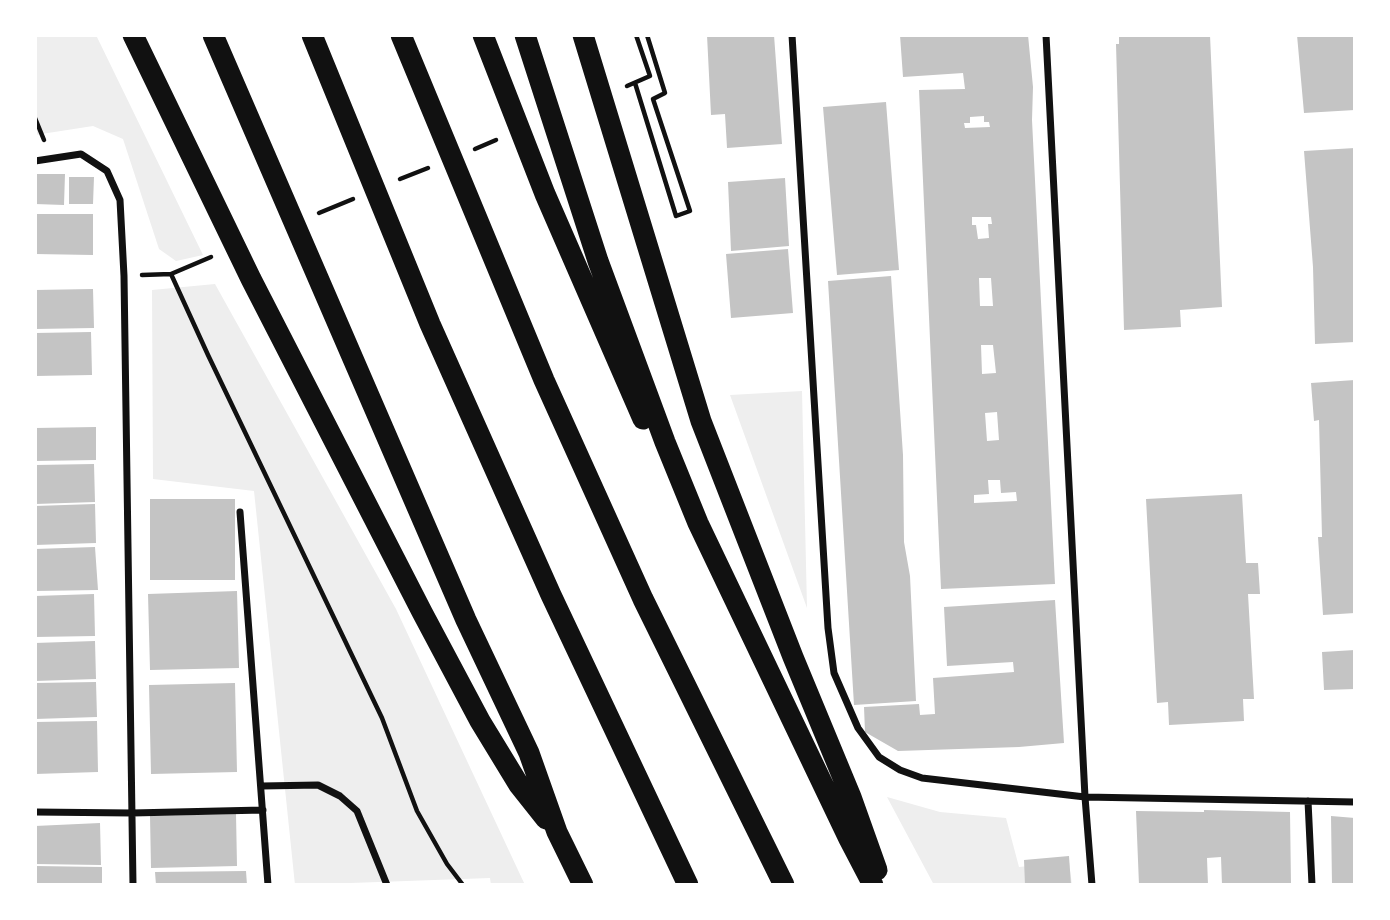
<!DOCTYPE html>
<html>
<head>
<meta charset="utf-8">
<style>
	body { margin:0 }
	#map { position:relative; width:1390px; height:920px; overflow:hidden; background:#fff; font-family:"Libre Baskerville",serif }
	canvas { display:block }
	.frame { position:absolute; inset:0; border:37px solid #fff; pointer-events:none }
</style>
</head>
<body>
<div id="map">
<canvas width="1390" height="920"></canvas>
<div class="frame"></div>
</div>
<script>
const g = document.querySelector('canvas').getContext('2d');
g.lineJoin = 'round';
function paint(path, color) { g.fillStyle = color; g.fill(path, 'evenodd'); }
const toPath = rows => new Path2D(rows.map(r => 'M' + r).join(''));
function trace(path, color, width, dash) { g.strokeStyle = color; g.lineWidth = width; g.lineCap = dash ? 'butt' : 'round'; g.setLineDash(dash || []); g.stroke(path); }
const green = toPath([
	[35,35,96,35,203,255,176,261,159,249,123,139,93,126,35,135],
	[215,284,396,609,525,885,491,885,490,878,295,885,254,491,153,479,152,290],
	[802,391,807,608,730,395],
	[887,797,940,812,1006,818,1019,867,1069,862,1072,885,934,885]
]);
const building = toPath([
	[707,35,774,35,782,144,727,148,725,114,711,115],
	[900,35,1028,35,1033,87,1032,120,1055,584,941,589,919,90,965,89,963,73,903,77],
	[984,116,984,122,989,122,990,127,965,128,964,123,970,123,970,117],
	[972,217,991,217,992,224,988,224,989,238,978,239,976,225,972,225],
	[979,278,991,278,993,306,980,306],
	[981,345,993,345,996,373,982,374],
	[997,412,999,440,987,441,985,413],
	[988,480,1000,480,1001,493,1016,492,1017,501,974,503,974,495,989,494],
	[1119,35,1210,35,1222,307,1180,310,1181,327,1124,330,1116,44,1119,44],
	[1297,35,1355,35,1355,110,1304,113],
	[886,102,899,270,837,275,823,107],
	[1355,148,1355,342,1315,344,1313,267,1304,151],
	[35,174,65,174,64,205,35,204],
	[69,177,94,177,93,204,69,204],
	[785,178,789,246,731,251,728,182],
	[35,214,93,214,93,255,35,254],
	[788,249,793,313,731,318,726,254],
	[891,276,903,455,904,542,910,576,916,701,854,705,828,281],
	[93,289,94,328,35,329,35,290],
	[91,332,92,375,35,376,35,333],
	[1355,380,1355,613,1323,615,1318,537,1322,537,1319,420,1314,421,1311,383],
	[96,427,96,460,35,461,35,428],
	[94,464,95,502,35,504,35,465],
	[1242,494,1246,563,1258,563,1260,594,1248,594,1254,699,1243,699,1244,721,1169,725,1168,702,1157,703,1146,499],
	[150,499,235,499,235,580,150,580],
	[95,504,96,543,35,545,35,506],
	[95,547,98,590,35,591,35,549],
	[237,591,239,668,150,670,148,594],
	[94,594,95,636,35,637,35,596],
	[1055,600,1064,743,1019,747,898,751,865,732,864,707,919,704,920,715,935,714,933,678,1014,672,1013,662,947,666,944,607],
	[95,641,96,679,35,681,35,643],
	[1355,650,1355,689,1324,690,1322,652],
	[96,682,97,717,35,719,35,683],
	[235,683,237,772,151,774,149,685],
	[97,721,98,772,35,774,35,722],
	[1204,810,1290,812,1291,885,1222,885,1221,857,1207,858,1208,885,1139,885,1136,811,1204,812],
	[236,814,237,866,151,868,150,816],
	[1331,816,1355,818,1355,885,1332,885],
	[100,823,101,865,35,864,35,826],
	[1069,856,1071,885,1025,885,1024,860],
	[35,866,102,867,102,885,35,885],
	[246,871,247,885,156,885,155,872]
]);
const path = toPath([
	[635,83,676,216,690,211,653,99,665,93,647,35],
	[627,86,650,76,636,35],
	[35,118,44,140],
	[475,149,496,140],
	[400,179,428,168],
	[319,213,353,199],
	[171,274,208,355,382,718,417,811,447,864,463,885],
	[142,275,171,274,211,257]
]);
const minor = toPath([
	[792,35,828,628,834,673,858,728,879,757,900,770,922,778,1085,797,1355,802],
	[1046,35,1085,797,1092,885],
	[35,161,81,154,107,171,120,200,124,276,133,885],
	[240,512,268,885],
	[262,786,318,785,340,796,357,811,387,885],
	[1308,801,1312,885],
	[35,812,132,813,263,810]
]);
const motorway = toPath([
	[133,35,251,279,422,612,480,721,519,785,546,819],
	[213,35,466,620,529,753,557,832,583,885],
	[312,35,430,324,551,595,688,885],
	[401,35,544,380,643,599,784,885],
	[483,35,545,194,643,419],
	[525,35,598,261,665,442,698,523,849,839,873,885],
	[583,35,701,421,793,657,851,797,877,870]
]);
paint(green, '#eee');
paint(building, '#c4c4c4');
trace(path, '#111', 4.5);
trace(minor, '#111', 7);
trace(motorway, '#111', 21);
</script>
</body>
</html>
